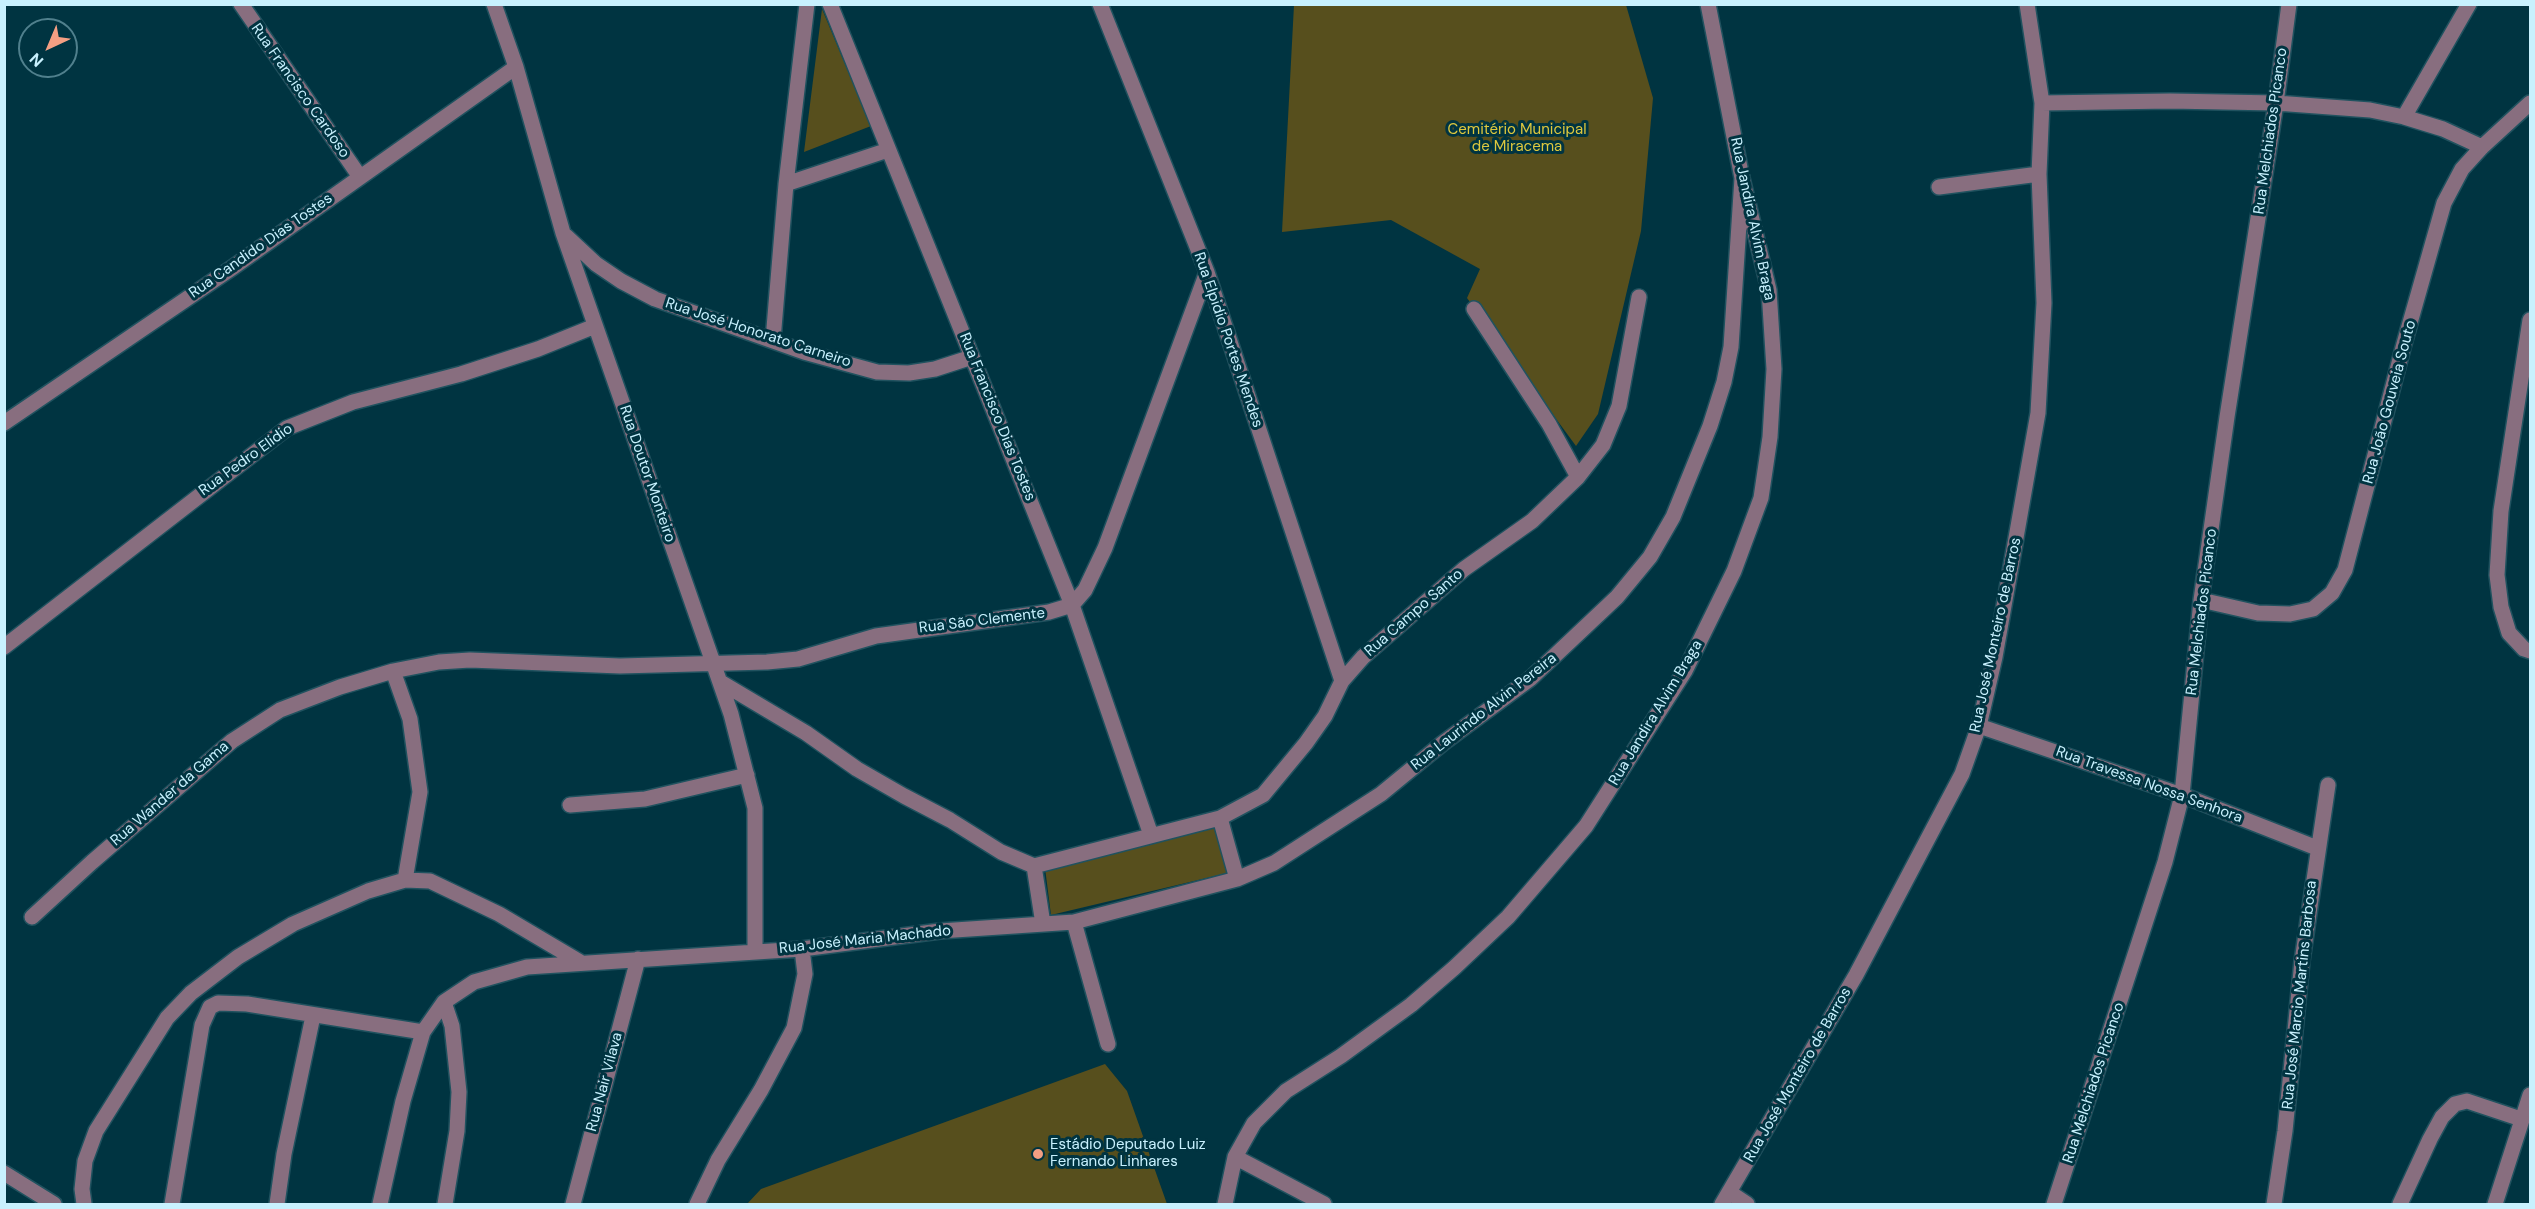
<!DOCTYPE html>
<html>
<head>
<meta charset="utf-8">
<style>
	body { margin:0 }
	#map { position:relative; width:2535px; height:1209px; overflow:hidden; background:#003441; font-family:"DM Sans",sans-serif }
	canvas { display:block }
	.frame { position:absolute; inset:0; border:6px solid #c8f1fe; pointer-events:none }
	.north { position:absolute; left:18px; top:18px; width:60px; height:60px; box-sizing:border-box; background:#003441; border:2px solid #50808d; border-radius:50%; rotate:224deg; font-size:16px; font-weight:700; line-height:24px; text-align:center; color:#c8f1fe }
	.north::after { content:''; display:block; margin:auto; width:21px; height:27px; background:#f39f83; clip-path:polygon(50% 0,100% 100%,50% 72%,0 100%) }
</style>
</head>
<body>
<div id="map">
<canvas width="2535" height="1209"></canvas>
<div class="frame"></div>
<div class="north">N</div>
</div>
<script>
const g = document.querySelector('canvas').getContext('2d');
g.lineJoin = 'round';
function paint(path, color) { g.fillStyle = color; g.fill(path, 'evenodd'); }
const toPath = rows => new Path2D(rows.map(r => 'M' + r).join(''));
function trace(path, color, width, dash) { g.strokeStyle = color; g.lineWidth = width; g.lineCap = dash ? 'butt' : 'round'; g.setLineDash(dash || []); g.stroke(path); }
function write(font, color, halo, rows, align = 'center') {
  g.font = font + ' "DM Sans",sans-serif'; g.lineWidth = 6; g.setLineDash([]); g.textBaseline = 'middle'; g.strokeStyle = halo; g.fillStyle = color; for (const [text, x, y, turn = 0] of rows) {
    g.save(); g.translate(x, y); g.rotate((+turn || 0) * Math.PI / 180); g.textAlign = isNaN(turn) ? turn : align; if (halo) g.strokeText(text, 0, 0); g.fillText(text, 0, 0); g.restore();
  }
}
const green = toPath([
	[1294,5,1626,5,1653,98,1641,231,1598,414,1576,446,1467,298,1480,269,1391,220,1282,232],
	[822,9,871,126,804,152],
	[1216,822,1232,872,1051,915,1044,860],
	[1105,1064,1127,1091,1167,1204,747,1204,761,1189]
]);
const minor = toPath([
	[241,4,360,177],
	[494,4,516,67,563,233,731,714,755,808,755,950],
	[830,4,1072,605,1151,835],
	[1100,4,1207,272,1342,681],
	[2042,103,2170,101,2276,103,2370,110,2404,117,2443,129,2482,147],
	[2404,117,2469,4],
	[786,184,888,150],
	[1939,187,2039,174],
	[566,236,596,264,621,281,655,299,804,352,877,372,909,373,935,369,972,357],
	[1474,309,1549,424,1578,477],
	[2530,320,2501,511,2497,575,2501,607,2509,633,2524,649,2530,651],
	[773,340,786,184,807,4],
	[4,423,232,268,516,67],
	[2201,600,2258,613,2290,614,2313,609,2332,593,2345,570,2404,344,2444,203,2462,169,2482,147,2530,103],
	[4,647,287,428,353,402,461,374,538,349,595,326],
	[393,671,410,719,420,792,405,880],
	[722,683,806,733,857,769,904,796,950,820,1001,852,1034,866,1043,924],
	[1979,726,2182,795,2317,848],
	[570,805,645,799,747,775],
	[1220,818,1237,879],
	[1034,866,1220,818,1263,795,1306,743,1325,716,1342,681,1363,657,1464,569,1532,521,1578,477,1603,445,1619,406,1639,297],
	[32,917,92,862,232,741,280,710,340,687,393,671,439,662,470,660,620,666,767,662,798,659,876,636,1049,612,1072,605,1085,590,1105,548,1207,272],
	[1074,922,1108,1044],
	[444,1002,452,1026,459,1092,457,1131,445,1204],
	[1235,1157,1324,1204],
	[4,1173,54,1204],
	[1729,1192,1747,1204],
	[84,1204,82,1189,85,1161,96,1131,167,1018,191,993,238,957,293,924,368,891,405,880,430,881,499,914,580,962],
	[172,1204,202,1025,210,1007,218,1003,247,1004,423,1032],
	[277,1204,284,1154,313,1016],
	[380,1204,403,1101,423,1032,444,1002,474,982,527,967,802,949,940,931,1074,922,1237,879,1274,863,1381,794,1443,743,1530,679,1617,597,1650,557,1673,517,1710,426,1724,382,1731,347,1742,178],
	[573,1204,638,959],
	[697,1204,718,1160,761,1090,794,1028,805,974,802,949],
	[1225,1204,1235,1157,1254,1123,1286,1091,1341,1056,1411,1005,1454,968,1508,917,1586,826,1685,671,1734,571,1761,498,1770,437,1774,369,1769,290,1742,178,1708,4],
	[1722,1204,1856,975,1962,774,1979,726,1995,657,2038,413,2044,303,2039,174,2042,103,2027,4],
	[2054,1204,2165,862,2182,795,2201,600,2227,417,2276,103,2289,4],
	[2274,1204,2285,1131,2302,961,2328,785],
	[2400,1204,2430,1139,2442,1117,2455,1104,2467,1101,2521,1119],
	[2495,1204,2530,1095]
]);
const markers = [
	[1038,1154,6,"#f39f83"]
];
const streetNames = [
	["Rua Francisco Cardoso",300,91,55],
	["Rua Melchiados Picanco",2271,131,-82],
	["Rua Jandira Alvim Braga",1752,219,78],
	["Rua Candido Dias Tostes",261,246,-35],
	["Rua José Honorato Carneiro",758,333,18],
	["Rua Elpidio Portes Mendes",1228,340,71],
	["Rua João Gouveia Souto",2390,402,-75],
	["Rua Francisco Dias Tostes",997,417,68],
	["Rua Pedro Elidio",246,460,-36],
	["Rua Doutor Monteiro",647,474,71],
	["Rua Melchiados Picanco",2202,612,-83],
	["Rua Campo Santo",1414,613,-41],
	["Rua São Clemente",982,621,-7],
	["Rua José Monteiro de Barros",1996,635,-78],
	["Rua Laurindo Alvin Pereira",1484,712,-38],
	["Rua Jandira Alvim Braga",1656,713,-59],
	["Rua Travessa Nossa Senhora",2149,785,20],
	["Rua Wander da Gama",170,794,-41],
	["Rua José Maria Machado",865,940,-6],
	["Rua José Marcio Martins Barbosa",2300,995,-84],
	["Rua José Monteiro de Barros",1798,1075,-60],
	["Rua Nair Vilava",605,1082,-75],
	["Rua Melchiados Picanco",2094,1083,-72]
];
const parkNames = [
	["Cemitério Municipal",1517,130],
	["de Miracema",1517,147]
];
const poiNames = [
	["Estádio Deputado Luiz",1050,1145],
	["Fernando Linhares",1050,1162]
];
paint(green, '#574f1d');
trace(minor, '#20525f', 18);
trace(minor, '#886e7f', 15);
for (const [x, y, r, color] of markers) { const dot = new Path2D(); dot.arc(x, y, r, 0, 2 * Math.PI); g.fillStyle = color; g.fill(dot); trace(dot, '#003441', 2); }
write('15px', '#c8f1fe', '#003441', streetNames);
write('15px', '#dec83e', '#003441', parkNames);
write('15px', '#c8f1fe', '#003441', poiNames, 'left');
</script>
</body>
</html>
